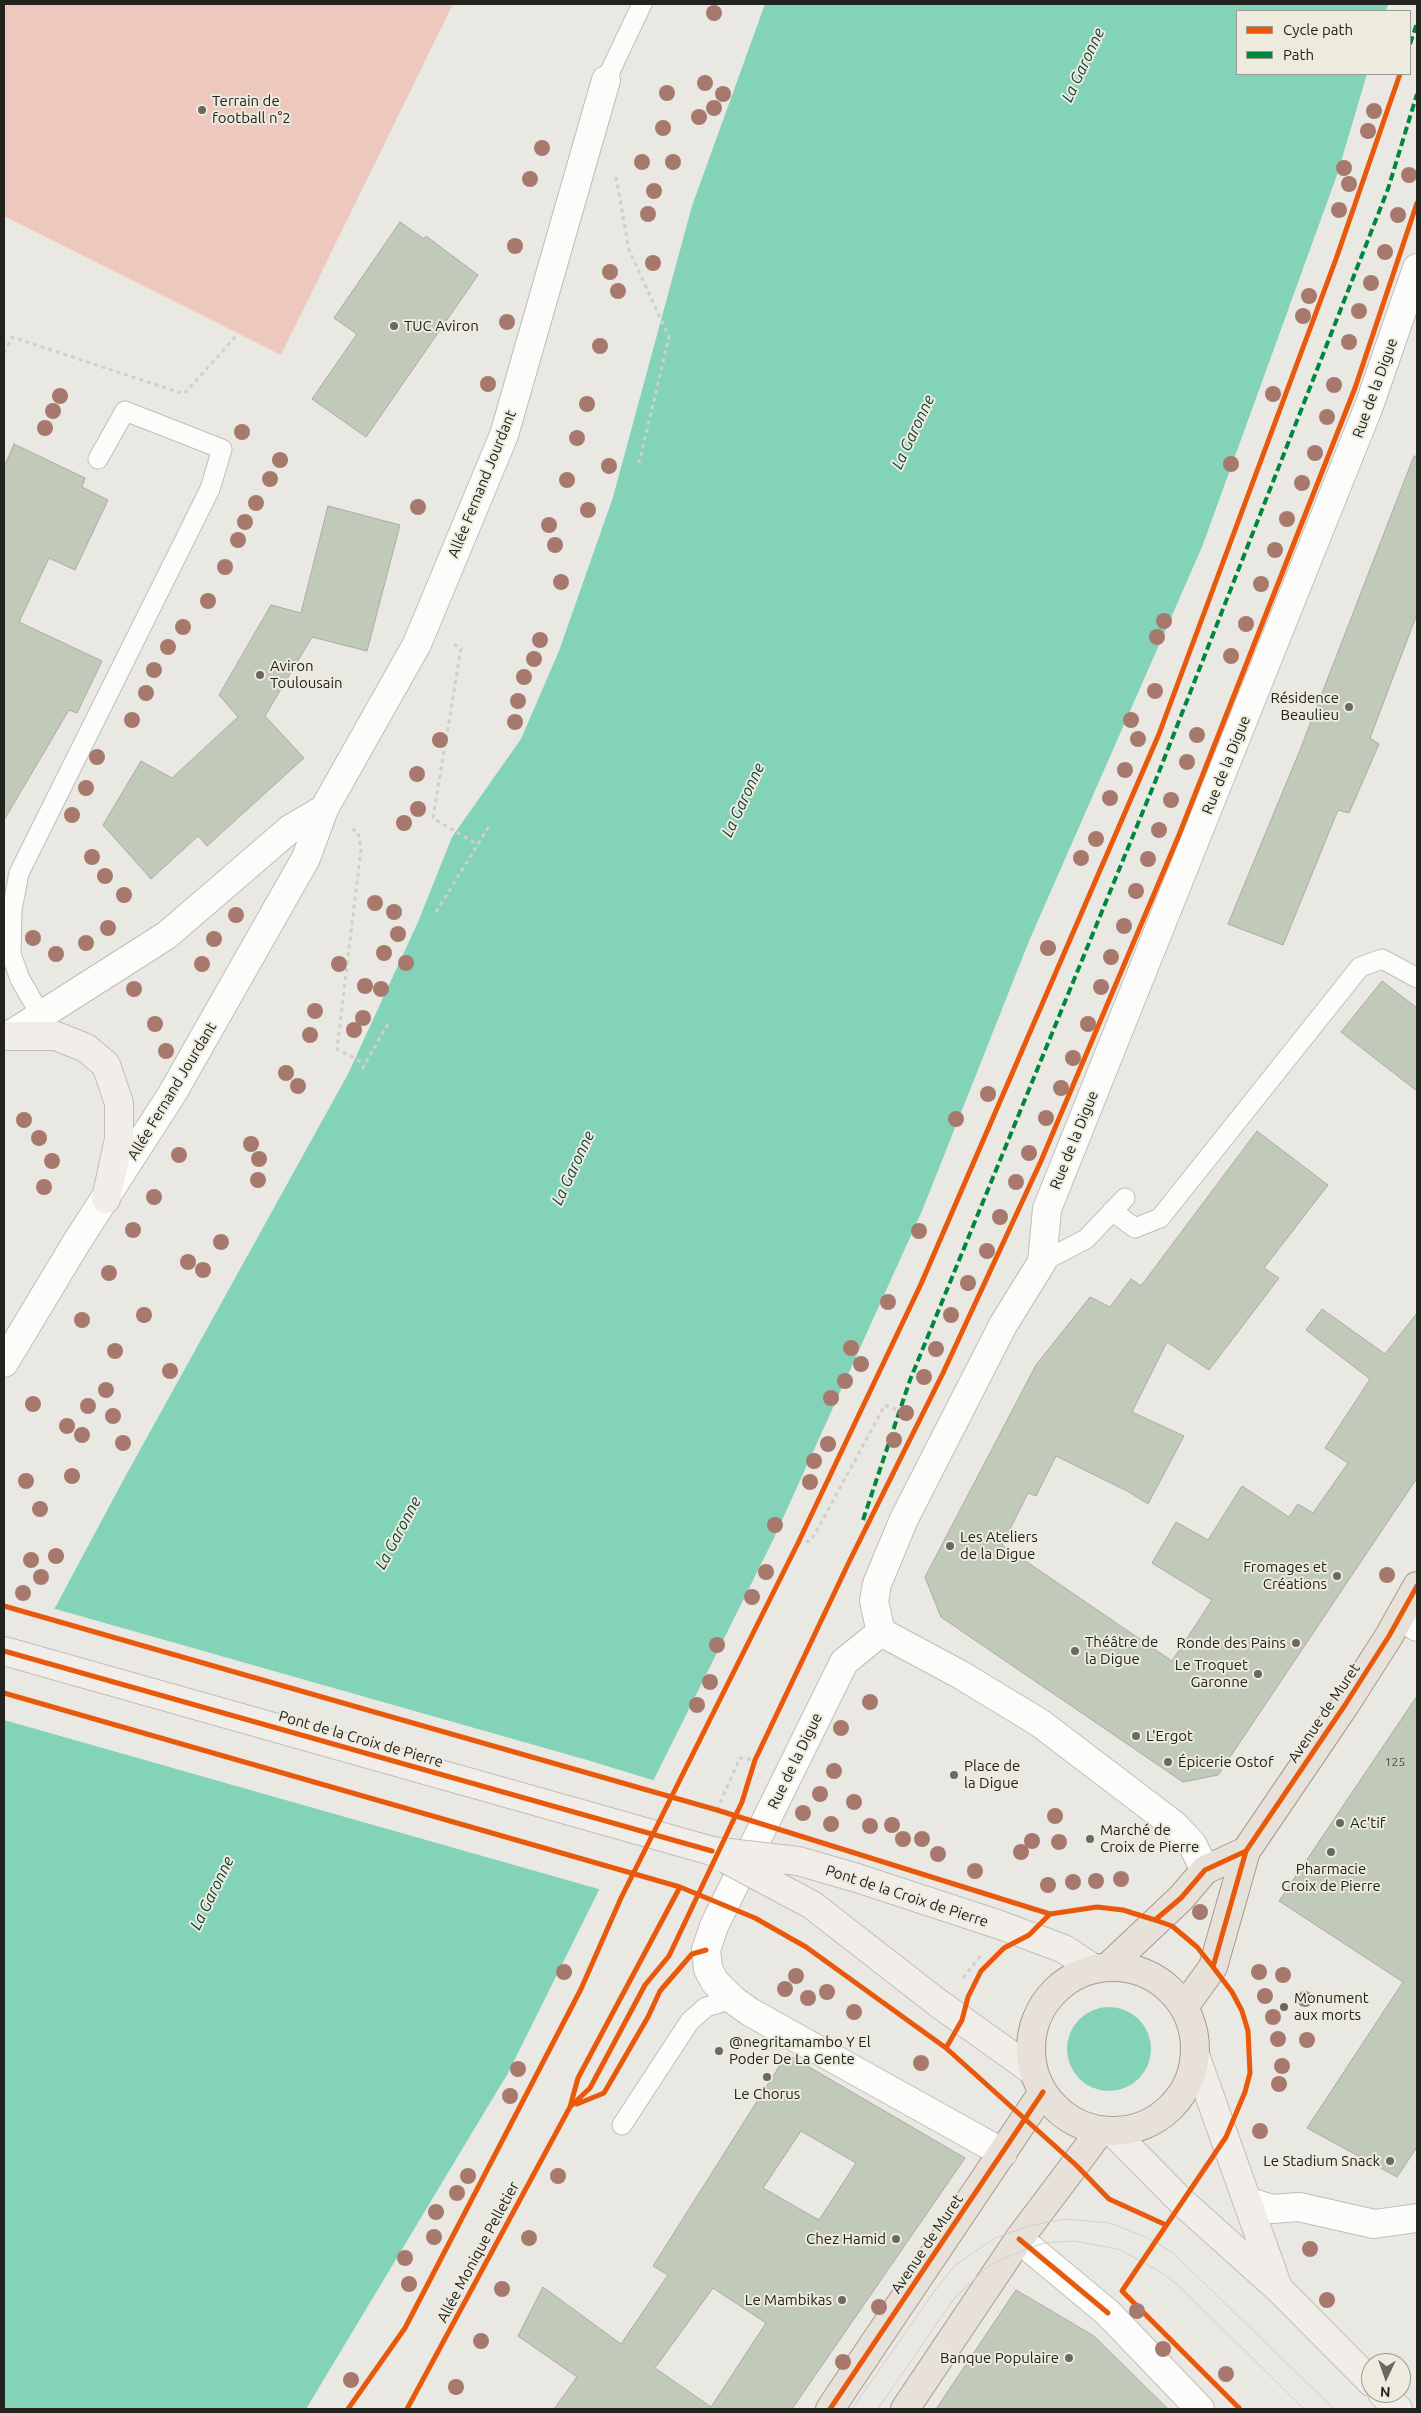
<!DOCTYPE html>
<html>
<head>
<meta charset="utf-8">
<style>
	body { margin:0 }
	#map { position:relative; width:1421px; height:2413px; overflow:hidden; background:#eae8e2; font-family:Ubuntu,sans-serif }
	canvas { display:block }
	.frame { position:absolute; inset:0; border:5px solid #23231e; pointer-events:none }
	.legend { position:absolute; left:1236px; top:10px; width:175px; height:65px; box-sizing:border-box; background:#edebde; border:1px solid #9c9b91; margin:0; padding:6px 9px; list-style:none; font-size:15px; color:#23231e }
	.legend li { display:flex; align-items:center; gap:10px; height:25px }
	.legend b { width:25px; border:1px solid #9c9b91 }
	.north { position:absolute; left:1361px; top:2353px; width:50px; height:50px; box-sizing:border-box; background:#edebde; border:1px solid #9c9b91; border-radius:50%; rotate:183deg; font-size:14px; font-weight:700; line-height:20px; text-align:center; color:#23231e }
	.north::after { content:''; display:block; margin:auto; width:18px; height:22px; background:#696863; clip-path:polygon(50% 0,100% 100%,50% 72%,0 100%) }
</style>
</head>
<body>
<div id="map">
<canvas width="1421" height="2413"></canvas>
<div class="frame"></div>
<ul class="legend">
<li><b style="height:6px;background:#e8590c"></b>Cycle path</li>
<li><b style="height:6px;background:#00873e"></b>Path</li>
</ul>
<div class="north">N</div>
</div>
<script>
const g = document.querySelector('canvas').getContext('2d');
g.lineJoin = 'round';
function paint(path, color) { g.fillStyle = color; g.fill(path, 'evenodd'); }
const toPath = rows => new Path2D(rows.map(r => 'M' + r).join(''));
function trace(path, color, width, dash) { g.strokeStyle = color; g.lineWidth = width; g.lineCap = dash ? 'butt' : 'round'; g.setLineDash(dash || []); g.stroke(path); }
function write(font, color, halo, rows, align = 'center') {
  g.font = font + ' Ubuntu,sans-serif'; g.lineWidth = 4; g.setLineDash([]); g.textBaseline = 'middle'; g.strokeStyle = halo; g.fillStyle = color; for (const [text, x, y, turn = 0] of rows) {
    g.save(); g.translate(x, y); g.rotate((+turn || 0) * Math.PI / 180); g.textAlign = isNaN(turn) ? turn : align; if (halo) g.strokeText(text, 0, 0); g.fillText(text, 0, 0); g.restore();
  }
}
const green = toPath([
	[4,4,453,4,281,355,4,216]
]);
const water = toPath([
	[765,4,1388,4,1386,11,1237,11,1237,74,1367,74,1337,175,1202,547,1029,941,922,1211,774,1538,508,2073,306,2409,4,2409,4,1703,125,1477,348,1074,418,922,452,837,521,739,559,651,613,497,692,206],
	'1067 2049a42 42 0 1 1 84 0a42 42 0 1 1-84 0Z'
]);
const pier = toPath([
	[52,1608,587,1760,656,1781,602,1890,4,1720,4,1698]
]);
const building = toPath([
	[400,222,424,239,426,236,478,275,366,437,312,399,357,334,334,318,400,222],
	[14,444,85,478,82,487,108,500,75,570,49,558,19,622,102,661,77,713,69,710,4,820,4,467,14,444],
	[1414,456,1417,457,1417,614,1370,738,1379,744,1349,813,1338,810,1283,945,1228,924,1300,750,1414,456],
	[328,506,400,525,367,651,312,637,265,716,304,758,207,846,198,836,151,879,103,825,141,761,172,778,238,717,219,695,271,605,301,613,328,506],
	[1382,981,1417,1008,1417,1091,1341,1032,1382,981],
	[1257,1131,1328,1185,1264,1268,1279,1278,1209,1370,1167,1342,1132,1412,1184,1436,1148,1504,1127,1491,1056,1456,1036,1496,1028,1493,1002,1545,1172,1661,1212,1600,1152,1563,1176,1522,1208,1540,1242,1486,1289,1517,1298,1504,1313,1513,1348,1463,1325,1448,1370,1379,1306,1330,1322,1309,1385,1354,1417,1313,1417,1478,1218,1775,1183,1782,941,1617,925,1577,1036,1365,1090,1297,1110,1307,1131,1279,1141,1286,1257,1131],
	[1417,1696,1417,2147,1397,2177,1307,2128,1403,1982,1279,1901,1417,1696],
	[787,2054,965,2158,792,2409,554,2409,577,2377,518,2336,543,2287,621,2344,668,2275,653,2266,787,2054],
	[801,2131,856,2163,819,2220,763,2188,801,2131],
	[713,2288,766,2323,711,2407,655,2368,713,2288],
	[1016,2290,1094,2336,1168,2409,936,2409,1016,2290]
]);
const path = toPath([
	[616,177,629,250,669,337,639,463],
	[4,353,12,337,184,394,238,334],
	[454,644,461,649,433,818,478,845],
	[352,829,358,832,361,849,337,1049,365,1064],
	[436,912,491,823],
	[362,1069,389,1022],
	[798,1543,811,1541,885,1405,900,1411],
	[717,1810,740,1758,755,1760],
	[963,1978,981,1955]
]);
const lane = toPath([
	[606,80,642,4],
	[40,1014,20,979,11,954,12,910,19,873,210,489,222,449,125,411,98,459],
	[1112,1211,1135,1228,1160,1218,1360,967,1382,959,1417,978],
	[1042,1262,1086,1239,1125,1198],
	[622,2125,690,2021,706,2007,732,1999]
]);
const street = toPath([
	[10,1035,167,935,290,829,324,809],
	[4,1363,78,1240,172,1094,306,858,324,809,417,644,504,435,606,80],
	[1401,1615,1417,1627],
	[881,1632,874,1601,877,1584,904,1519,1003,1325,1042,1262,1047,1209,1369,406,1417,268],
	[881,1632,844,1662,714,1926,706,1950,708,1969,715,1982,732,1999,750,2012,1003,2153],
	[881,1632,961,1675,1040,1723,1174,1825,1192,1844,1205,1870],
	[1247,2201,1272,2209,1299,2207,1374,2224,1417,2218],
	[1019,2239,1108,2313,1200,2409]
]);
const secondary = toPath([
	[4,1036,56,1036,86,1048,106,1065,119,1103,119,1139,106,1199],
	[4,1651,712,1851],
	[1000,1925,1064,1949,1094,1969],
	[938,2003,1033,2071],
	[1195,2055,1277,2285],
	[1112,2131,1182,2202,1279,2289,1371,2382],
	[1382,2393,1398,2409]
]);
const primary = toPath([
	'1031 2049a82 82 0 1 1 164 0a82 82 0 1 1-164 0Z',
	[1108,1967,1181,1898,1205,1870,1246,1851],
	[1184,2007,1213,1967,1246,1851,1345,1705,1389,1636,1417,1586],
	[830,2409,1043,2092],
	[905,2409,1019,2239,1101,2130]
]);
const tram = toPath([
	[852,2409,933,2293,954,2266,995,2238,1029,2226,1064,2219,1110,2223,1146,2237,1172,2252,1334,2409],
	[878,2409,953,2300,985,2269,998,2261,1029,2248,1045,2243,1074,2241,1118,2249,1159,2271,1178,2285,1304,2409]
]);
const secondaryBridge = toPath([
	[712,1851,798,1861,857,1878,1000,1925],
	[726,1859,812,1905,938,2003]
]);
const quiet = toPath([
	[1410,44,1417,23],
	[863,1520,910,1380,1155,782,1388,189,1417,94]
]);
const cycleway = toPath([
	[4,1606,717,1810,1050,1914],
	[4,1651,712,1851],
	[4,1693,680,1887,755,1918,806,1947,946,2048,1076,2165,1109,2199,1166,2225],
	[1155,1920,1181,1898,1205,1870,1246,1851],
	[1213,1967,1246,1851,1345,1705,1389,1636,1417,1586],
	[946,2048,962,2020,968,1997,981,1971,1004,1948,1029,1935,1050,1914,1097,1907,1123,1910,1155,1920,1172,1926,1197,1947,1213,1967,1232,1992,1242,2011,1248,2031,1250,2073,1245,2092,1226,2137,1122,2291,1240,2409],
	[577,2104,604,2093,648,2017,660,1991,692,1954,706,1950],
	[570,2107,590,2088,645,1985,669,1956,742,1802,755,1760,850,1560,943,1373,1041,1161,1179,835,1355,388,1417,203],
	[1019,2239,1108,2313],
	[348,2409,405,2328,581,1989,621,1898,798,1543,921,1284,1159,734,1336,259,1400,74],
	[407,2409,570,2107,578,2078,680,1887],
	[830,2409,1043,2092]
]);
const trees = [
	[714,13],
	[705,83],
	[667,93],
	[723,94],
	[714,108],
	[1374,111],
	[699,117],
	[663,128],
	[1368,131],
	[542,148],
	[642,162],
	[673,162],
	[1344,168],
	[1409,175],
	[530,179],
	[1349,184],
	[654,191],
	[1339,210],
	[648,214],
	[1398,215],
	[515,246],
	[1385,252],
	[653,263],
	[610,272],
	[1371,283],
	[618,291],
	[1309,296],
	[1359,311],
	[1303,316],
	[507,322],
	[1349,342],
	[600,346],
	[488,384],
	[1334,385],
	[1273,394],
	[60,396],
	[587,404],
	[53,411],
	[1327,417],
	[45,428],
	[242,432],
	[577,438],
	[1315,453],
	[280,460],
	[1231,464],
	[609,466],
	[270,479],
	[567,480],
	[1302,483],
	[256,503],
	[418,507],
	[588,510],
	[1287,519],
	[245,522],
	[549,525],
	[238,540],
	[555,545],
	[1275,550],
	[225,567],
	[561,582],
	[1261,584],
	[208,601],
	[1164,621],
	[1246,624],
	[183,627],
	[1157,637],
	[540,640],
	[168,647],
	[1231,656],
	[534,659],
	[154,670],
	[524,677],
	[1155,691],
	[146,693],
	[518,701],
	[132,720],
	[1131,720],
	[515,722],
	[1197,735],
	[1138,739],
	[440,740],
	[97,757],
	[1187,762],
	[1125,770],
	[417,774],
	[86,788],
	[1110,798],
	[1171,800],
	[418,809],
	[72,815],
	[404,823],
	[1159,830],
	[1096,839],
	[92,857],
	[1081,858],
	[1148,859],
	[105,876],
	[1136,891],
	[124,895],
	[375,903],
	[394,912],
	[236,915],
	[1124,926],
	[108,928],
	[398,934],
	[33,938],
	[214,939],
	[86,943],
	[1048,948],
	[384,953],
	[56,954],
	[1111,957],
	[406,963],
	[202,964],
	[339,964],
	[365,986],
	[1101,987],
	[134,989],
	[381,989],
	[315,1011],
	[363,1018],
	[155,1024],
	[1088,1024],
	[354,1030],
	[310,1035],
	[166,1051],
	[1073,1058],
	[286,1073],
	[298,1086],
	[1061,1088],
	[988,1094],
	[1046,1118],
	[956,1119],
	[24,1120],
	[39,1138],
	[251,1144],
	[1029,1153],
	[179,1155],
	[259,1159],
	[52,1161],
	[258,1180],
	[1016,1182],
	[44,1187],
	[154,1197],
	[1000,1217],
	[133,1230],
	[919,1231],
	[221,1242],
	[987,1251],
	[188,1262],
	[203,1270],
	[109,1273],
	[968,1283],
	[888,1302],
	[144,1315],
	[951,1315],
	[82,1320],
	[851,1348],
	[936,1349],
	[115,1351],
	[861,1364],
	[170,1371],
	[924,1377],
	[845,1381],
	[106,1390],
	[831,1398],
	[33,1404],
	[88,1406],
	[906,1413],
	[113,1416],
	[67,1426],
	[82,1435],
	[894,1440],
	[123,1443],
	[828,1444],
	[814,1461],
	[72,1476],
	[26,1481],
	[810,1482],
	[40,1509],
	[775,1525],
	[56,1556],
	[31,1560],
	[766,1572],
	[1387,1575],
	[41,1577],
	[23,1593],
	[752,1597],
	[717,1645],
	[710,1682],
	[870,1702],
	[697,1705],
	[841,1728],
	[834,1771],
	[820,1794],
	[854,1802],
	[803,1813],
	[1055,1816],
	[831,1824],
	[892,1825],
	[870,1826],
	[903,1839],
	[922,1839],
	[1032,1841],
	[1059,1842],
	[1021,1852],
	[938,1854],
	[975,1871],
	[1121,1879],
	[1096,1881],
	[1073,1882],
	[1048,1885],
	[1200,1912],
	[564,1972],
	[1259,1972],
	[1283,1975],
	[796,1976],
	[785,1989],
	[827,1992],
	[1265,1996],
	[808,1998],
	[1305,1999],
	[854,2012],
	[1273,2017],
	[1278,2039],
	[1307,2040],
	[921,2063],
	[1282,2066],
	[518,2069],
	[1279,2084],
	[510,2096],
	[1260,2131],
	[468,2176],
	[558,2176],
	[457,2193],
	[436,2212],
	[434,2237],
	[529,2238],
	[1310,2249],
	[405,2258],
	[409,2284],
	[502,2289],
	[1327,2300],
	[879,2307],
	[1137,2311],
	[481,2341],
	[1163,2349],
	[843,2362],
	[1226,2374],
	[351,2380],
	[456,2387]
];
const markers = [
	[202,110,5,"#696863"],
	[394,326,5,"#696863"],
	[260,675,5,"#696863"],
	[1349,707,5,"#696863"],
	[950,1546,5,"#696863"],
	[1337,1576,5,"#696863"],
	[1296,1643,5,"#696863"],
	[1075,1651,5,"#696863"],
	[1258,1674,5,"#696863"],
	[1136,1736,5,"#696863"],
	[1168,1762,5,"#696863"],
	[954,1775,5,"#696863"],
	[1340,1823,5,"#696863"],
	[1090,1839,5,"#696863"],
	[1331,1852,5,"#696863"],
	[1284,2007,5,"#696863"],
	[719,2051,5,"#696863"],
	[767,2077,5,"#696863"],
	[1390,2161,5,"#696863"],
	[896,2239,5,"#696863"],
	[842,2300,5,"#696863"],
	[1069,2358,5,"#696863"]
];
const numberNames = [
	["125",1395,1762]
];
const poiNames = [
	["Terrain de",212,101],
	["football n°2",212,118],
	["TUC Aviron",404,326],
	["Aviron",270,666],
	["Toulousain",270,683],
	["Résidence",1339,698,"right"],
	["Beaulieu",1339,715,"right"],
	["Les Ateliers",960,1537],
	["de la Digue",960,1554],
	["Fromages et",1327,1567,"right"],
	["Créations",1327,1584,"right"],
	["Théâtre de",1085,1642],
	["la Digue",1085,1659],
	["Ronde des Pains",1286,1643,"right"],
	["Le Troquet",1248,1665,"right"],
	["Garonne",1248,1682,"right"],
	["L'Ergot",1146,1736],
	["Épicerie Ostof",1178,1762],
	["Place de",964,1766],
	["la Digue",964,1783],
	["Ac'tif",1350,1823],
	["Marché de",1100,1830],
	["Croix de Pierre",1100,1847],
	["Pharmacie",1331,1869,"center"],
	["Croix de Pierre",1331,1886,"center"],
	["Monument",1294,1998],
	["aux morts",1294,2015],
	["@negritamambo Y El",729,2042],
	["Poder De La Gente",729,2059],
	["Le Chorus",767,2094,"center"],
	["Le Stadium Snack",1380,2161,"right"],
	["Chez Hamid",886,2239,"right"],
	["Le Mambikas",832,2300,"right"],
	["Banque Populaire",1059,2358,"right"]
];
const streetNames = [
	["Rue de la Digue",1375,388,-70],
	["Allée Fernand Jourdant",482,484,-68],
	["Rue de la Digue",1226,765,-68],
	["Allée Fernand Jourdant",172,1091,-59],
	["Rue de la Digue",1074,1140,-68],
	["Avenue de Muret",1324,1713,-56],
	["Pont de la Croix de Pierre",361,1739,16],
	["Rue de la Digue",795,1761,-64],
	["Pont de la Croix de Pierre",907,1896,18],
	["Avenue de Muret",927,2244,-56],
	["Allée Monique Pelletier",478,2252,-62]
];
const waterNames = [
	["La Garonne",1083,65,-65],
	["La Garonne",913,432,-65],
	["La Garonne",743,800,-65],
	["La Garonne",573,1168,-65],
	["La Garonne",398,1533,-62],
	["La Garonne",212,1893,-64]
];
paint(green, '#edc9bd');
paint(water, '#83d3b8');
paint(pier, '#eae8e2');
paint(building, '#c1cab9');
trace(building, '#aaaaa6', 1);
trace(lane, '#bfbeb9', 21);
trace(street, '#bfbeb9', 30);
trace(secondary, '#bfbeb9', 30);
trace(primary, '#a59b8c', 30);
trace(path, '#d0cfce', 3, [4, 4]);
trace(lane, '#fcfcfb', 19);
trace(street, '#fcfcfb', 28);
trace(secondary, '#f1eeea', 28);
trace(primary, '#e7e1d9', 28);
trace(tram, '#d0cfce', 1);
trace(secondaryBridge, '#bfbeb9', 30, []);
trace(secondaryBridge, '#f1eeea', 28);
trace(quiet, '#00873e', 4, [8, 4]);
trace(cycleway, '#e8590c', 5);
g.fillStyle = '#a7796d';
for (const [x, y] of trees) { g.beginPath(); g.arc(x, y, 8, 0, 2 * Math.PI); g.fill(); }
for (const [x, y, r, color] of markers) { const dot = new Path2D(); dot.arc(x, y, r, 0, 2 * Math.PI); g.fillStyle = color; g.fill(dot); trace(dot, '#edebde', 2); }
write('12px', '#4a4d45', null, numberNames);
write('15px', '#23231e', '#edebde', poiNames, 'left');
write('15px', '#23231e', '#edebde', streetNames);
write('italic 16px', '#073c2e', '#edebde', waterNames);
</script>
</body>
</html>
